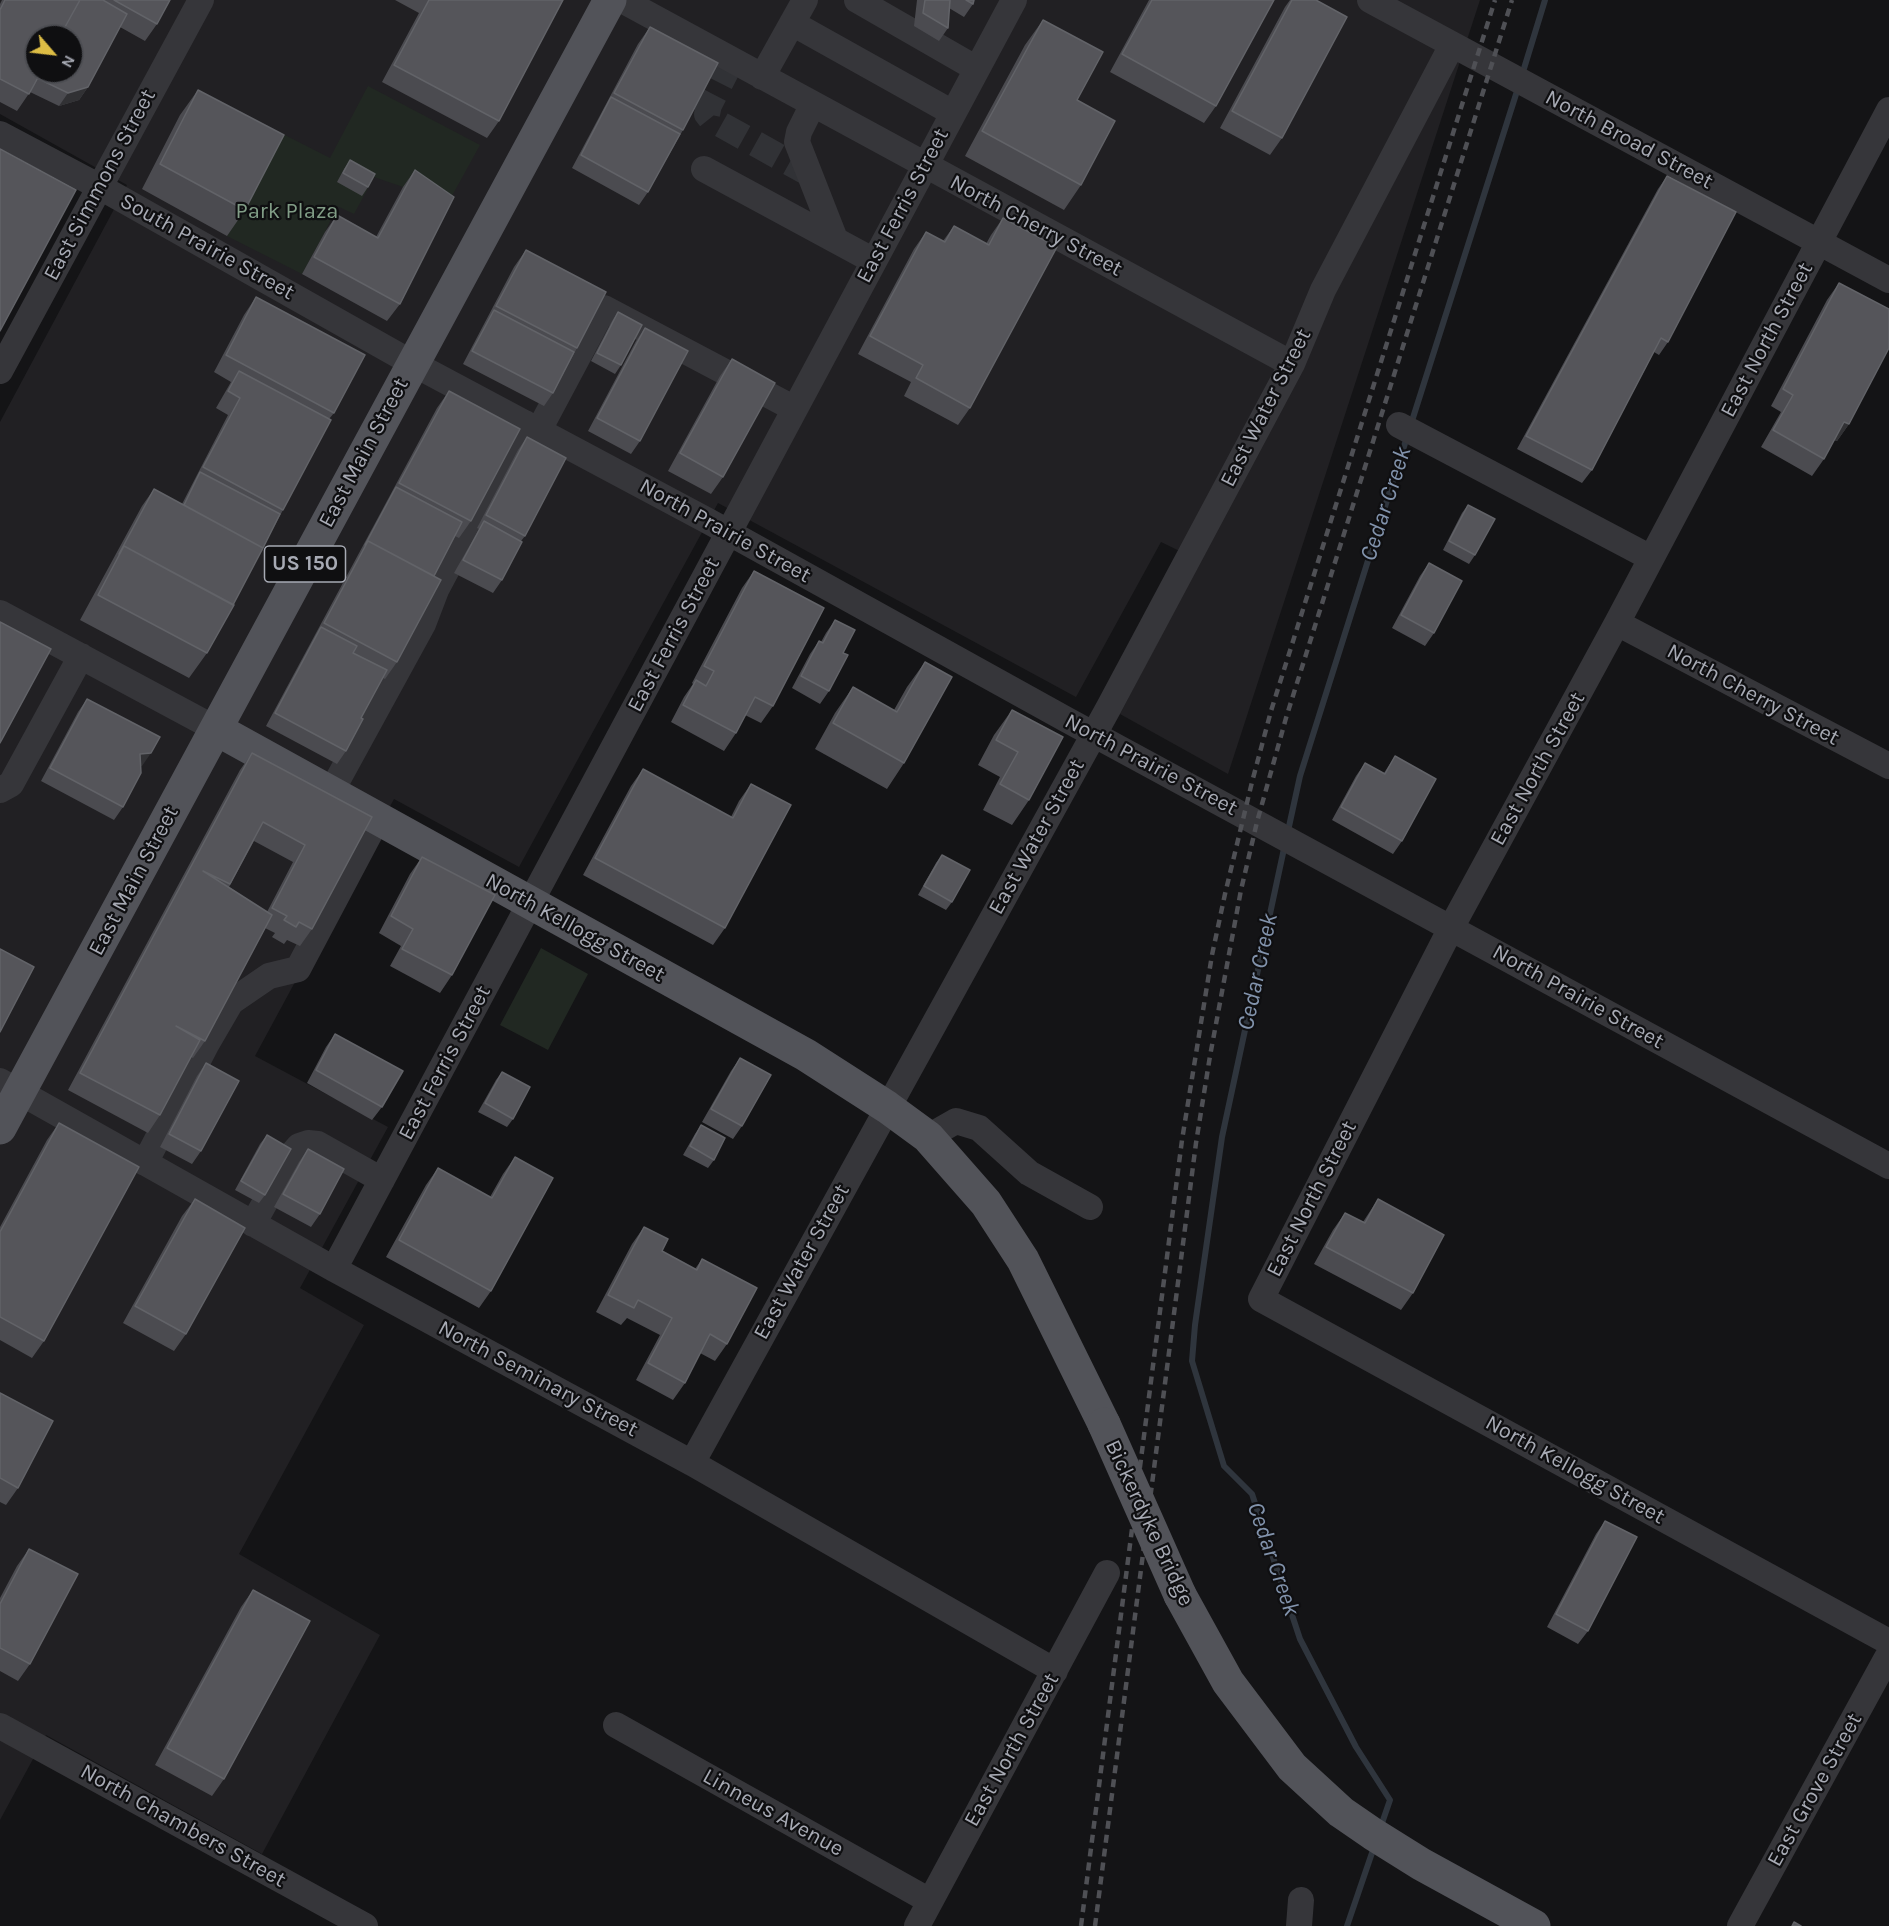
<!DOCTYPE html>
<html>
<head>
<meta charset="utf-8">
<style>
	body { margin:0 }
	#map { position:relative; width:1889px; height:1926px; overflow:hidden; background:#141416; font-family:Karla,sans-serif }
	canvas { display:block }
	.north { position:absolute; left:24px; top:24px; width:60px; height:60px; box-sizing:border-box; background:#0f0f11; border:2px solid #4c4d52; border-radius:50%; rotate:118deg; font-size:16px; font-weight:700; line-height:24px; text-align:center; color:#a7aab4 }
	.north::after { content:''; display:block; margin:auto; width:21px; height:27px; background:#ddbd45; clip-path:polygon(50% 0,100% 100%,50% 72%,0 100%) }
</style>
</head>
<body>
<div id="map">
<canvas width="1889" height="1926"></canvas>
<div class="north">N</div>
</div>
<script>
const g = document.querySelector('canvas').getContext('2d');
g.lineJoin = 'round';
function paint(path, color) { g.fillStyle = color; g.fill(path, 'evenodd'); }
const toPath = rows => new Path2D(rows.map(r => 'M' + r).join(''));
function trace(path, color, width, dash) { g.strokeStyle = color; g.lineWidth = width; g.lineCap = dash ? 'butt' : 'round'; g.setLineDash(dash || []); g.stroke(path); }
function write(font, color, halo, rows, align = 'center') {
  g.font = font + ' Karla,sans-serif'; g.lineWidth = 4.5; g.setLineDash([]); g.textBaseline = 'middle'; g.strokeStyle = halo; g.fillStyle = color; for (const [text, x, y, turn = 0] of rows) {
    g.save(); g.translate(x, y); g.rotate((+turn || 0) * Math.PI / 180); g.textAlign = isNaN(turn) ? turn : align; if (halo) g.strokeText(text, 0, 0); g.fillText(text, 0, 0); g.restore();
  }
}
const built = toPath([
	[0,0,1480,0,1228,774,1120,714,1200,561,1161,542,1076,697,718,503,519,867,394,799,255,1056,388,1127,300,1288,364,1325,239,1554,380,1635,262,1854,46,1735,0,1820,0,422,127,185,0,114],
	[36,36,72,36,72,72,36,72]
]);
const green = toPath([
	[368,86,480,145,442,214,403,187,374,177,354,214,337,206,325,232,302,274,227,236,281,133,330,158],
	[541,948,588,974,548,1050,500,1025]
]);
const stream = toPath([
	[1522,75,1545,0],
	[1411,424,1518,88],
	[1288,831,1300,776,1407,437],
	[1285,844,1222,1137,1195,1325,1192,1361,1224,1466,1252,1494,1300,1639,1356,1747,1390,1800,1381,1826],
	[1347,1926,1374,1847]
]);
const minorTunnel = toPath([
	[732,60,709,105,707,114,711,119,810,174]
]);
const minor = toPath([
	[622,0,1292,364],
	[857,0,977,69],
	[1370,0,1889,280],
	[792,23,953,113],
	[762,77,805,0],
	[813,104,799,132,797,142,835,239],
	[1889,110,1617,623,1451,928,1261,1299,1889,1642],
	[0,134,100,187,412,363,708,521,1069,721,1889,1166],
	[704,169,874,261],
	[0,371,201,0],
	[1399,425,1651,558],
	[539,430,604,308,795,409],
	[0,613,216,729],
	[1617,623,1889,766],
	[0,790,11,784,81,656],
	[331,792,423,624,436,590,525,423],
	[0,1081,334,1269,692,1463,1055,1671],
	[928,1137,956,1121,979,1128,1029,1173,1090,1207],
	[145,1163,206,1045,231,1002,269,976,298,969,378,818],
	[253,1224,292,1154,299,1146,308,1143,318,1144,382,1180],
	[334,1269,1014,0],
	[692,1463,1109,707,1292,364,1323,290,1452,45],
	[616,1725,930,1901],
	[0,1726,365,1926],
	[917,1926,1107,1573],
	[1299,1926,1301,1900],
	[1740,1926,1889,1654]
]);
const major = toPath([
	[216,729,806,1055,887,1107,928,1137,986,1203,1023,1260,1104,1424],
	[0,1128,610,0],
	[1180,1595,1228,1682,1292,1767,1341,1812,1373,1834,1421,1864,1534,1926]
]);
const rail = toPath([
	[1081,1926,1182,1140,1212,955,1225,894,1252,782,1271,711,1495,0],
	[1095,1926,1196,1143,1210,1056,1241,890,1257,822,1286,718,1512,0]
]);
const majorBridge = toPath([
	[1104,1424,1180,1595]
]);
const wall = toPath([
	[2,0,170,0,157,24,145,41,120,27,88,87,79,100,59,106,30,92,17,111,0,102,0,4],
	[395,0,563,0,499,121,487,138,382,82,419,13],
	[917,0,974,0,973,4,964,17,949,8,948,28,939,41,914,26],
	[1149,0,1274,0,1216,106,1204,123,1110,72],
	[1290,0,1316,0,1282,138,1270,155,1220,128,1285,7],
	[1043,20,1077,100,1081,185,1064,210,965,156,1025,45],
	[650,27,683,130,648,192,639,205,572,168,638,44],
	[198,90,245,210,227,236,142,189,180,115],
	[350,160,368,187,362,196,337,182,344,169],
	[415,170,400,304,387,321,302,274,325,232,337,215,376,237,403,187],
	[1667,176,1668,342,1659,355,1654,352,1592,470,1582,483,1517,449,1658,189],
	[1003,218,970,408,958,425,904,396,911,382,858,354,914,249,926,232,943,241,954,226,986,244,991,235],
	[526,250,577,348,553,393,544,406,463,364,514,267],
	[1839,283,1849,424,1837,441,1834,440,1824,459,1812,476,1761,447,1781,412,1771,406,1827,300],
	[256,297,334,413,329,419,283,510,207,653,189,678,80,620,142,506,154,489,182,504,228,415,216,408,231,382,214,372,244,315],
	[618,312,621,365,615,374,591,361,612,321],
	[645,328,640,441,631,454,588,431,636,341],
	[732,359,723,477,711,494,668,471,720,376],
	[449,391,471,521,459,538,455,536,434,576,397,662,385,679,383,678,361,718,346,751,337,764,266,726,437,408],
	[527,437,525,536,521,541,502,580,493,593,454,573,479,529,477,528,518,450],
	[1468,505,1475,555,1469,564,1443,550,1462,513],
	[1429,563,1434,633,1425,646,1392,628,1420,576],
	[754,571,773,706,761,723,745,715,736,733,724,751,671,722,684,697,693,684,692,683,742,588],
	[835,620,843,653,829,691,820,704,792,688,810,654,819,641,821,642,826,633],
	[925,662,904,763,887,789,815,749,835,713,853,687,894,710,907,687],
	[87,699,142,766,140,766,123,807,114,820,41,781,78,712],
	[1012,710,1029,800,1012,825,983,810,1000,777,978,765,994,735],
	[252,753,372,817,312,929,300,946,287,940,284,944,272,937,275,933,265,928,205,1041,193,1058,191,1057,160,1115,148,1133,68,1090,240,770],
	[254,841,293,862,267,912,229,887],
	[1395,756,1402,841,1393,854,1332,820,1356,776,1365,763,1384,773],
	[643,769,731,817,739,801,751,784,725,928,713,945,583,875,631,786],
	[942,855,952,902,946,910,918,895,936,863],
	[422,857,452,975,440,993,390,966,401,946,379,933,410,874],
	[335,1034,382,1107,372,1120,307,1083,326,1047],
	[740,1058,742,1126,733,1139,702,1122,731,1071],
	[206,1063,201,1151,192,1164,160,1147,197,1076],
	[502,1072,513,1119,507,1127,478,1112,496,1080],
	[59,1123,44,1341,32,1358,0,1340,0,1227,47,1140],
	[701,1125,714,1160,708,1168,683,1155,695,1134],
	[267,1135,265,1195,259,1203,235,1190,260,1144],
	[308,1149,320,1214,311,1227,274,1207,299,1162],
	[515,1157,491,1291,479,1308,386,1257,426,1185,438,1168,490,1197,503,1174],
	[195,1199,186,1334,174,1351,123,1323,182,1216],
	[1378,1199,1413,1293,1401,1310,1314,1264,1333,1230,1345,1213,1363,1222],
	[644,1227,662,1251,695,1269,702,1259,727,1344,715,1361,700,1353,685,1383,673,1400,636,1380,660,1335,627,1318,621,1325,596,1312,632,1244],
	[0,1393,18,1488,6,1505,0,1502],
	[1605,1521,1588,1631,1578,1644,1547,1627,1596,1534],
	[29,1549,30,1664,18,1681,0,1671,0,1598,17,1566],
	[253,1590,224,1779,212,1796,155,1765,241,1607]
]);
const shadedWall = toPath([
	[88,87,79,100,59,106,68,93],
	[1844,422,1849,424,1837,441,1832,439],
	[151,753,142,766,130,767,140,754]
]);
const building = toPath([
	[5,0,80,0,60,36,36,36,36,72,41,72,29,94,0,79,0,10,5,0],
	[80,0,103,0,127,14,88,87,68,93,37,78,41,72,72,72,72,36,60,36,80,0],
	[114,0,170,0,157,24,114,0],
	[429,0,563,0,499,121,394,65,429,0],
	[925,0,950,0,948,28,923,13,925,0],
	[966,0,974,0,973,4,966,0],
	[1152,0,1274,0,1216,106,1122,54,1152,0],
	[1292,0,1316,0,1347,17,1282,138,1232,111,1292,0],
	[1043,20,1103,52,1077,100,1115,121,1081,185,982,131,1043,20],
	[650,27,718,63,683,130,614,93,650,27],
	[198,90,284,135,245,210,160,164,198,90],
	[611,97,680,134,648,192,581,155,611,97],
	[0,149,76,190,0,331,0,149],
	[350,160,375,174,368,187,343,173,350,160],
	[415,170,454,197,400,304,314,257,337,215,378,238,415,170],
	[1667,176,1736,212,1668,342,1661,338,1592,470,1526,436,1667,176],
	[1003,218,1057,247,970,408,916,378,923,365,870,336,926,232,945,242,954,226,989,245,1003,218],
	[526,250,606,292,577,348,496,306,526,250],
	[1839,283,1889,309,1889,348,1849,424,1844,422,1824,459,1773,430,1793,395,1783,389,1839,283],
	[256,297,365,355,334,413,226,355,256,297],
	[494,310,574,352,553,393,472,351,494,310],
	[618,312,642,325,621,365,597,353,618,312],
	[645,328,688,351,640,441,597,418,645,328],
	[732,359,775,383,723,477,680,453,732,359],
	[239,371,331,420,283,510,203,467,240,398,228,391,239,371],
	[449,391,520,429,471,521,399,483,449,391],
	[527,437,566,458,525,536,486,515,527,437],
	[200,472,280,514,263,548,184,505,200,472],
	[396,487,462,522,434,576,368,541,365,545,396,487],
	[154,489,263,548,233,605,124,546,119,554,154,489],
	[1468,505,1495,519,1475,555,1449,541,1468,505],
	[484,521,522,542,502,580,463,560,484,521],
	[368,541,441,580,397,662,324,623,368,541],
	[124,546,234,605,207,653,98,595,124,546],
	[1429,563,1462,581,1434,633,1401,615,1429,563],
	[754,571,824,608,773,706,755,697,736,733,683,705,696,680,706,686,714,671,704,666,754,571],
	[835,620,855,630,843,653,848,655,829,691,801,676,819,641,823,643,835,620],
	[0,622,51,649,0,743,0,622],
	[321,627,357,646,353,653,387,670,361,718,363,719,346,751,275,713,321,627],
	[925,662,952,677,904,763,833,723,853,687,897,712,925,662],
	[87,699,160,737,151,753,140,754,141,773,123,807,50,768,87,699],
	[1012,710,1063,737,1029,800,1000,784,1018,752,996,740,1012,710],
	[252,753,372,817,312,929,299,922,296,927,284,920,287,916,272,908,305,845,263,822,230,884,203,871,272,915,205,1041,176,1026,200,1040,160,1115,80,1073,252,753],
	[1395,756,1436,779,1402,841,1341,807,1365,763,1385,774,1395,756],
	[643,769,733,818,751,784,791,805,725,928,595,858,643,769],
	[942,855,970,870,952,902,924,886,942,855],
	[422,857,495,895,452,975,402,949,413,929,391,916,422,857],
	[0,949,34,967,0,1032,0,949],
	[335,1034,403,1071,382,1107,316,1070,335,1034],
	[740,1058,771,1075,742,1126,711,1109,740,1058],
	[206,1063,239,1081,201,1151,169,1134,206,1063],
	[502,1072,530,1087,513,1119,485,1103,502,1072],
	[59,1123,139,1167,44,1341,0,1317,0,1232,59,1123],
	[701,1125,725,1138,714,1160,690,1146,701,1125],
	[267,1135,291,1149,265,1195,241,1181,267,1135],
	[308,1149,344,1169,320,1214,283,1194,308,1149],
	[515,1157,553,1178,491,1291,399,1240,438,1168,492,1198,515,1157],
	[195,1199,245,1228,186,1334,135,1306,195,1199],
	[1378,1199,1444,1235,1413,1293,1326,1247,1345,1213,1365,1223,1378,1199],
	[644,1227,668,1239,662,1251,697,1270,702,1259,757,1288,727,1344,710,1334,685,1383,648,1363,672,1318,638,1300,634,1308,608,1295,644,1227],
	[0,1393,53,1421,18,1488,0,1478,0,1393],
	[1605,1521,1637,1537,1588,1631,1556,1614,1605,1521],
	[29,1549,78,1574,30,1664,0,1648,0,1604,29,1549],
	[253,1590,310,1621,224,1779,167,1748,253,1590],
	[1794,1922,1801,1926,1792,1926,1794,1922]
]);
const shields = [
	[305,564,81]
];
const shieldNames = [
	["US 150",305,564]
];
const streetNames = [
	["North Broad Street",1629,140,28],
	["East Simmons Street",100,185,-62],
	["East Ferris Street",903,206,-62],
	["North Cherry Street",1036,226,28],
	["South Prairie Street",207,247,29],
	["East North Street",1767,340,-62],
	["East Water Street",1266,408,-63],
	["East Main Street",364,453,-62],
	["North Prairie Street",725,531,29],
	["East Ferris Street",674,635,-62],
	["North Cherry Street",1753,695,28],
	["North Prairie Street",1151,765,28],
	["East North Street",1538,769,-61],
	["East Water Street",1037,837,-61],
	["East Main Street",134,881,-62],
	["North Kellogg Street",575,928,29],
	["North Prairie Street",1578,997,29],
	["East Ferris Street",445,1063,-62],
	["East North Street",1312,1199,-63],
	["East Water Street",802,1262,-61],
	["North Seminary Street",538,1379,28],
	["North Kellogg Street",1575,1470,29],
	["Bickerdyke Bridge",1149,1523,65],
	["East North Street",1012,1750,-61],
	["East Grove Street",1815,1790,-61],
	["Linneus Avenue",773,1813,29],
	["North Chambers Street",183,1826,29]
];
const parkNames = [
	["Park Plaza",287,212]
];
const waterNames = [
	["Cedar Creek",1386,504,-72],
	["Cedar Creek",1258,972,-78],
	["Cedar Creek",1273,1559,71]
];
paint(built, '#212023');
paint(green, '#212822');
trace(stream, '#2f353d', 6);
trace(minorTunnel, '#313236', 26, [26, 13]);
trace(minor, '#36363a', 26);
trace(major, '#525359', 33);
trace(rail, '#4f5055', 4.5, [8, 6]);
trace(majorBridge, '#525359', 33);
paint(wall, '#4b4b50');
paint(shadedWall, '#313134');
paint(building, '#55555a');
trace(building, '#626368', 1.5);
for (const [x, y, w] of shields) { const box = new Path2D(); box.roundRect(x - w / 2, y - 18, w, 36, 4.5); g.fillStyle = '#0f0f11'; g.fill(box); trace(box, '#a7aab4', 1.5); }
write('bold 21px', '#a7aab4', null, shieldNames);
write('22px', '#a7aab4', '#0f0f11', streetNames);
write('22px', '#819d86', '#0f0f11', parkNames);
write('italic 24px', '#8293ac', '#0f0f11', waterNames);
</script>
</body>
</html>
